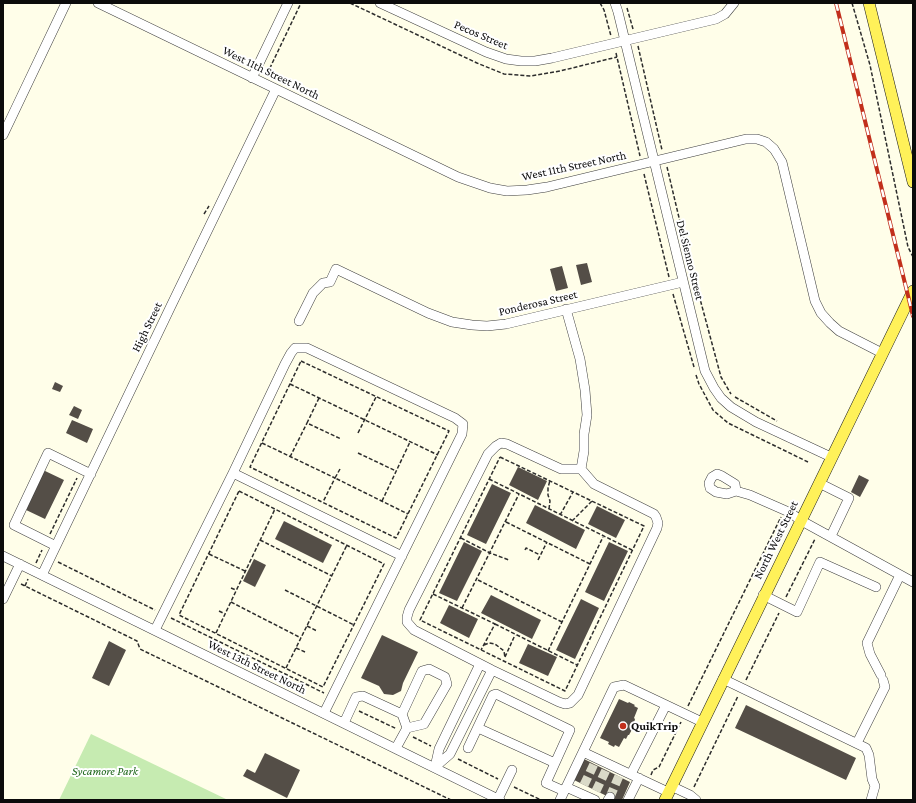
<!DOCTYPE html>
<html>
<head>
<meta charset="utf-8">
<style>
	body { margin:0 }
	#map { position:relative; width:916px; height:803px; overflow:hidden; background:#fffee9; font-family:"Crimson Pro",serif }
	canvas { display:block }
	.frame { position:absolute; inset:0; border:4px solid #0b0b0b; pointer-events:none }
</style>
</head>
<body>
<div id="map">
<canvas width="916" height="803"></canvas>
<div class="frame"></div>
</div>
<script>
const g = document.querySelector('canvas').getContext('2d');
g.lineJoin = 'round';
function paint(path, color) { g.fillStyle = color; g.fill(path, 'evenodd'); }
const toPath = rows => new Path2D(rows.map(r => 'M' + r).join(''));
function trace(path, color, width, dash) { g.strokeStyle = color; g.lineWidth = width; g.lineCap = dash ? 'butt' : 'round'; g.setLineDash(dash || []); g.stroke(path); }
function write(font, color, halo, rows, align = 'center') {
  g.font = font + ' "Crimson Pro",serif'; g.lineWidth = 4; g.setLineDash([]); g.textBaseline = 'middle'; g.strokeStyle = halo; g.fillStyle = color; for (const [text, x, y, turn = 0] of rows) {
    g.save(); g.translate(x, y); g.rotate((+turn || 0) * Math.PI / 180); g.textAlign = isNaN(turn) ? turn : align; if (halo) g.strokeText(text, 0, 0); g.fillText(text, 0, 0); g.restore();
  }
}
const green = toPath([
	[91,734,228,800,59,800]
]);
const building = toPath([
	[587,263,592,282,581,285,576,265],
	[562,266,568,288,556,291,550,269],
	[55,382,63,386,60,392,52,389],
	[74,406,82,410,78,419,69,415],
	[72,420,93,429,87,443,66,433],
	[518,467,547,481,538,500,509,485],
	[43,470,64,480,45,519,24,509],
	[859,475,869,480,860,497,851,492],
	[492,484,511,493,486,544,467,535],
	[535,505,585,530,576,549,526,523],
	[597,506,625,520,616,538,588,524],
	[284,521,332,545,323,563,275,539],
	[464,542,482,551,457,601,439,593],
	[609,542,628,551,604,601,585,592],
	[254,559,266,565,255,587,243,581],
	[491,595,541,620,532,639,481,613],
	[581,599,599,608,575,659,556,650],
	[449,605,478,619,469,638,440,623],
	[382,635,418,652,403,683,401,691,393,695,384,694,379,686,361,678],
	[109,641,126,650,109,686,92,678],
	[528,644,557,657,548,676,519,663],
	[619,699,628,703,629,702,635,705,634,706,638,708,634,718,635,719,634,723,635,724,629,735,628,735,626,739,624,738,619,747,615,745,614,747,608,744,609,742,600,738],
	[746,705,856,758,846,780,735,728],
	[265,753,300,770,287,798,243,776,247,769,255,773],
	[584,759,630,782,622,800,615,800,574,780]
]);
const minorTunnel = toPath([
	[584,785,594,764],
	[596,791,606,770],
	[610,797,619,776]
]);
const path = toPath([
	[350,3,477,63,504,74,531,76,560,71,617,57],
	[600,3,604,10,611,36],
	[852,3,870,65,908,247,913,257],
	[627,8,633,29],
	[638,46,662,150],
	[616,53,640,156],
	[272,77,273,75,268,72,301,3],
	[667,167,685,243,721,377,731,394],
	[644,174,669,277],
	[204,214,209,206],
	[673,294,694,367],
	[301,361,449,431,396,538,250,467,301,361],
	[696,375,699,384,713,410,728,423,808,462],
	[290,384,438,455],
	[735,397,777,421],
	[319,398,307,423,341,439],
	[358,433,376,397],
	[262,443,335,478,323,502],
	[358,453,396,471],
	[290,457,307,423],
	[500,457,644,526,565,691,420,620,500,457],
	[340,469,335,478,408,514],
	[489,479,632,550],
	[239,491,384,564,323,687,179,615,239,491],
	[382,501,410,442],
	[549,509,550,501,548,495,548,488,550,480],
	[560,515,573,492],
	[572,521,592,501],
	[506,522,590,564],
	[50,534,77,478],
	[461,538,490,553,509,560],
	[260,540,332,576],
	[525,550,526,548,540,555],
	[209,554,245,571],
	[538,560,547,542],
	[58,562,155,610],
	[36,563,42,550],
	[478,580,562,622],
	[21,584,137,641,140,649,451,800],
	[25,586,28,579],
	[231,588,236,590],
	[285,590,354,625],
	[433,594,495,624,481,650],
	[786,597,815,539],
	[231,602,301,638],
	[462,608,519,494],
	[219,611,225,614],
	[171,618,324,693],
	[495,624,577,665],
	[307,626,317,631],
	[216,633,275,509],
	[484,645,489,643,495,644,504,651,505,658],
	[296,648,305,652],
	[548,651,603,537],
	[505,657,515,635],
	[286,668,347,545],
	[746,680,779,613],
	[688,706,781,517],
	[359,711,397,729],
	[413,737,431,746],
	[458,759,498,779],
	[651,775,653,770,659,767,681,722],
	[514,787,541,800],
	[694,787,738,696]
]);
const minor = toPath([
	[98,3,458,177,490,188,507,191,527,190,547,187,746,139,757,139,766,142,774,149,782,162,815,301,821,313,830,323,839,331,882,353],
	[380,3,486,52,506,59,521,61,535,61,552,58,716,19,725,14,734,3],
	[615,3,618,12,705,371,714,388,721,398,731,407,756,422,831,457],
	[252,78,288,3],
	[3,135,66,3],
	[566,309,580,359,585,390,587,415,584,434,584,451,581,469],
	[299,321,313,293,323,283,330,282,336,269,428,313,452,322,472,325,487,326,506,324,683,282],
	[501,443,507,444,561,469,581,469,594,484,654,514,656,517,658,523,657,528,578,695,570,703,565,704,559,702,492,670,414,630,407,622,407,617,409,610,488,454,496,446,501,443],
	[233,473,402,556],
	[819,483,849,498,831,536],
	[736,491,735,484,722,476,717,474,712,477,709,483,710,488,716,492,727,494,736,491,750,495,791,513,800,520,913,582],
	[56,546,14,525,48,453,91,474],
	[3,556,500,800],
	[42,575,170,308,276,89],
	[763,595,797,612,820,562,876,587],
	[3,599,20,564],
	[155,630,233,473,285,364,291,353,295,348,307,348,455,418,463,424,462,434,324,713],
	[881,675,870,654,867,643,900,575],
	[723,679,866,748,869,755,872,779,875,786,871,800],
	[344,723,356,697,363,696,402,714,422,671,429,669,445,677,447,684,424,724,407,728,402,714],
	[478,728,555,763],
	[857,743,885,687,883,680],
	[396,748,407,728],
	[468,748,493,695,496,694,570,730,546,783,564,791],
	[583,752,668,792],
	[435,767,450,754,492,670],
	[435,767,439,749,480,664],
	[631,774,666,705],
	[671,786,690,795,696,800],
	[566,787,595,800],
	[498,799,512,770],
	[560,800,614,687,624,685,702,722],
	[608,800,610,797],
	[628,800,639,778]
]);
const major = toPath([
	[869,3,913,182],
	[665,800,913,291]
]);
const rail = toPath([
	[836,3,913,316]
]);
const markers = [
	[623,726,4,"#c22f1c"]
];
const streetNames = [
	["Pecos Street",481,35,23],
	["West 11th Street North",271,73,26],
	["West 11th Street North",574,166,-12],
	["Del Sienno Street",690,260,76],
	["Ponderosa Street",538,303,-13],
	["High Street",147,327,-64],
	["North West Street",776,540,-64],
	["West 13th Street North",257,667,26]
];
const poiNames = [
	["QuikTrip",631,726]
];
const parkNames = [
	["Sycamore Park",105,771]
];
paint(green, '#c6ebb1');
paint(building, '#544e47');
trace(minorTunnel, '#dadac8', 9, [9, 4.5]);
trace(minor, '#3e3e3e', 10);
trace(major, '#1c1c1c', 12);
trace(path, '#2d2d2d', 1.5, [4, 2]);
trace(minor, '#fff', 9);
trace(major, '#fff159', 11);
trace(rail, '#c22f1c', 4);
trace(rail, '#fff', 2.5, [8]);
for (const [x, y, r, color] of markers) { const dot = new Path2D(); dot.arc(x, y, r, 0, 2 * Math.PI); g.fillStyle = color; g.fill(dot); trace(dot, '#fff', 1.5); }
write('12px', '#0b0b0b', '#fff', streetNames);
write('bold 12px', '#0b0b0b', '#fff', poiNames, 'left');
write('italic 12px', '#1c6519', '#fff', parkNames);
</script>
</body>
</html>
